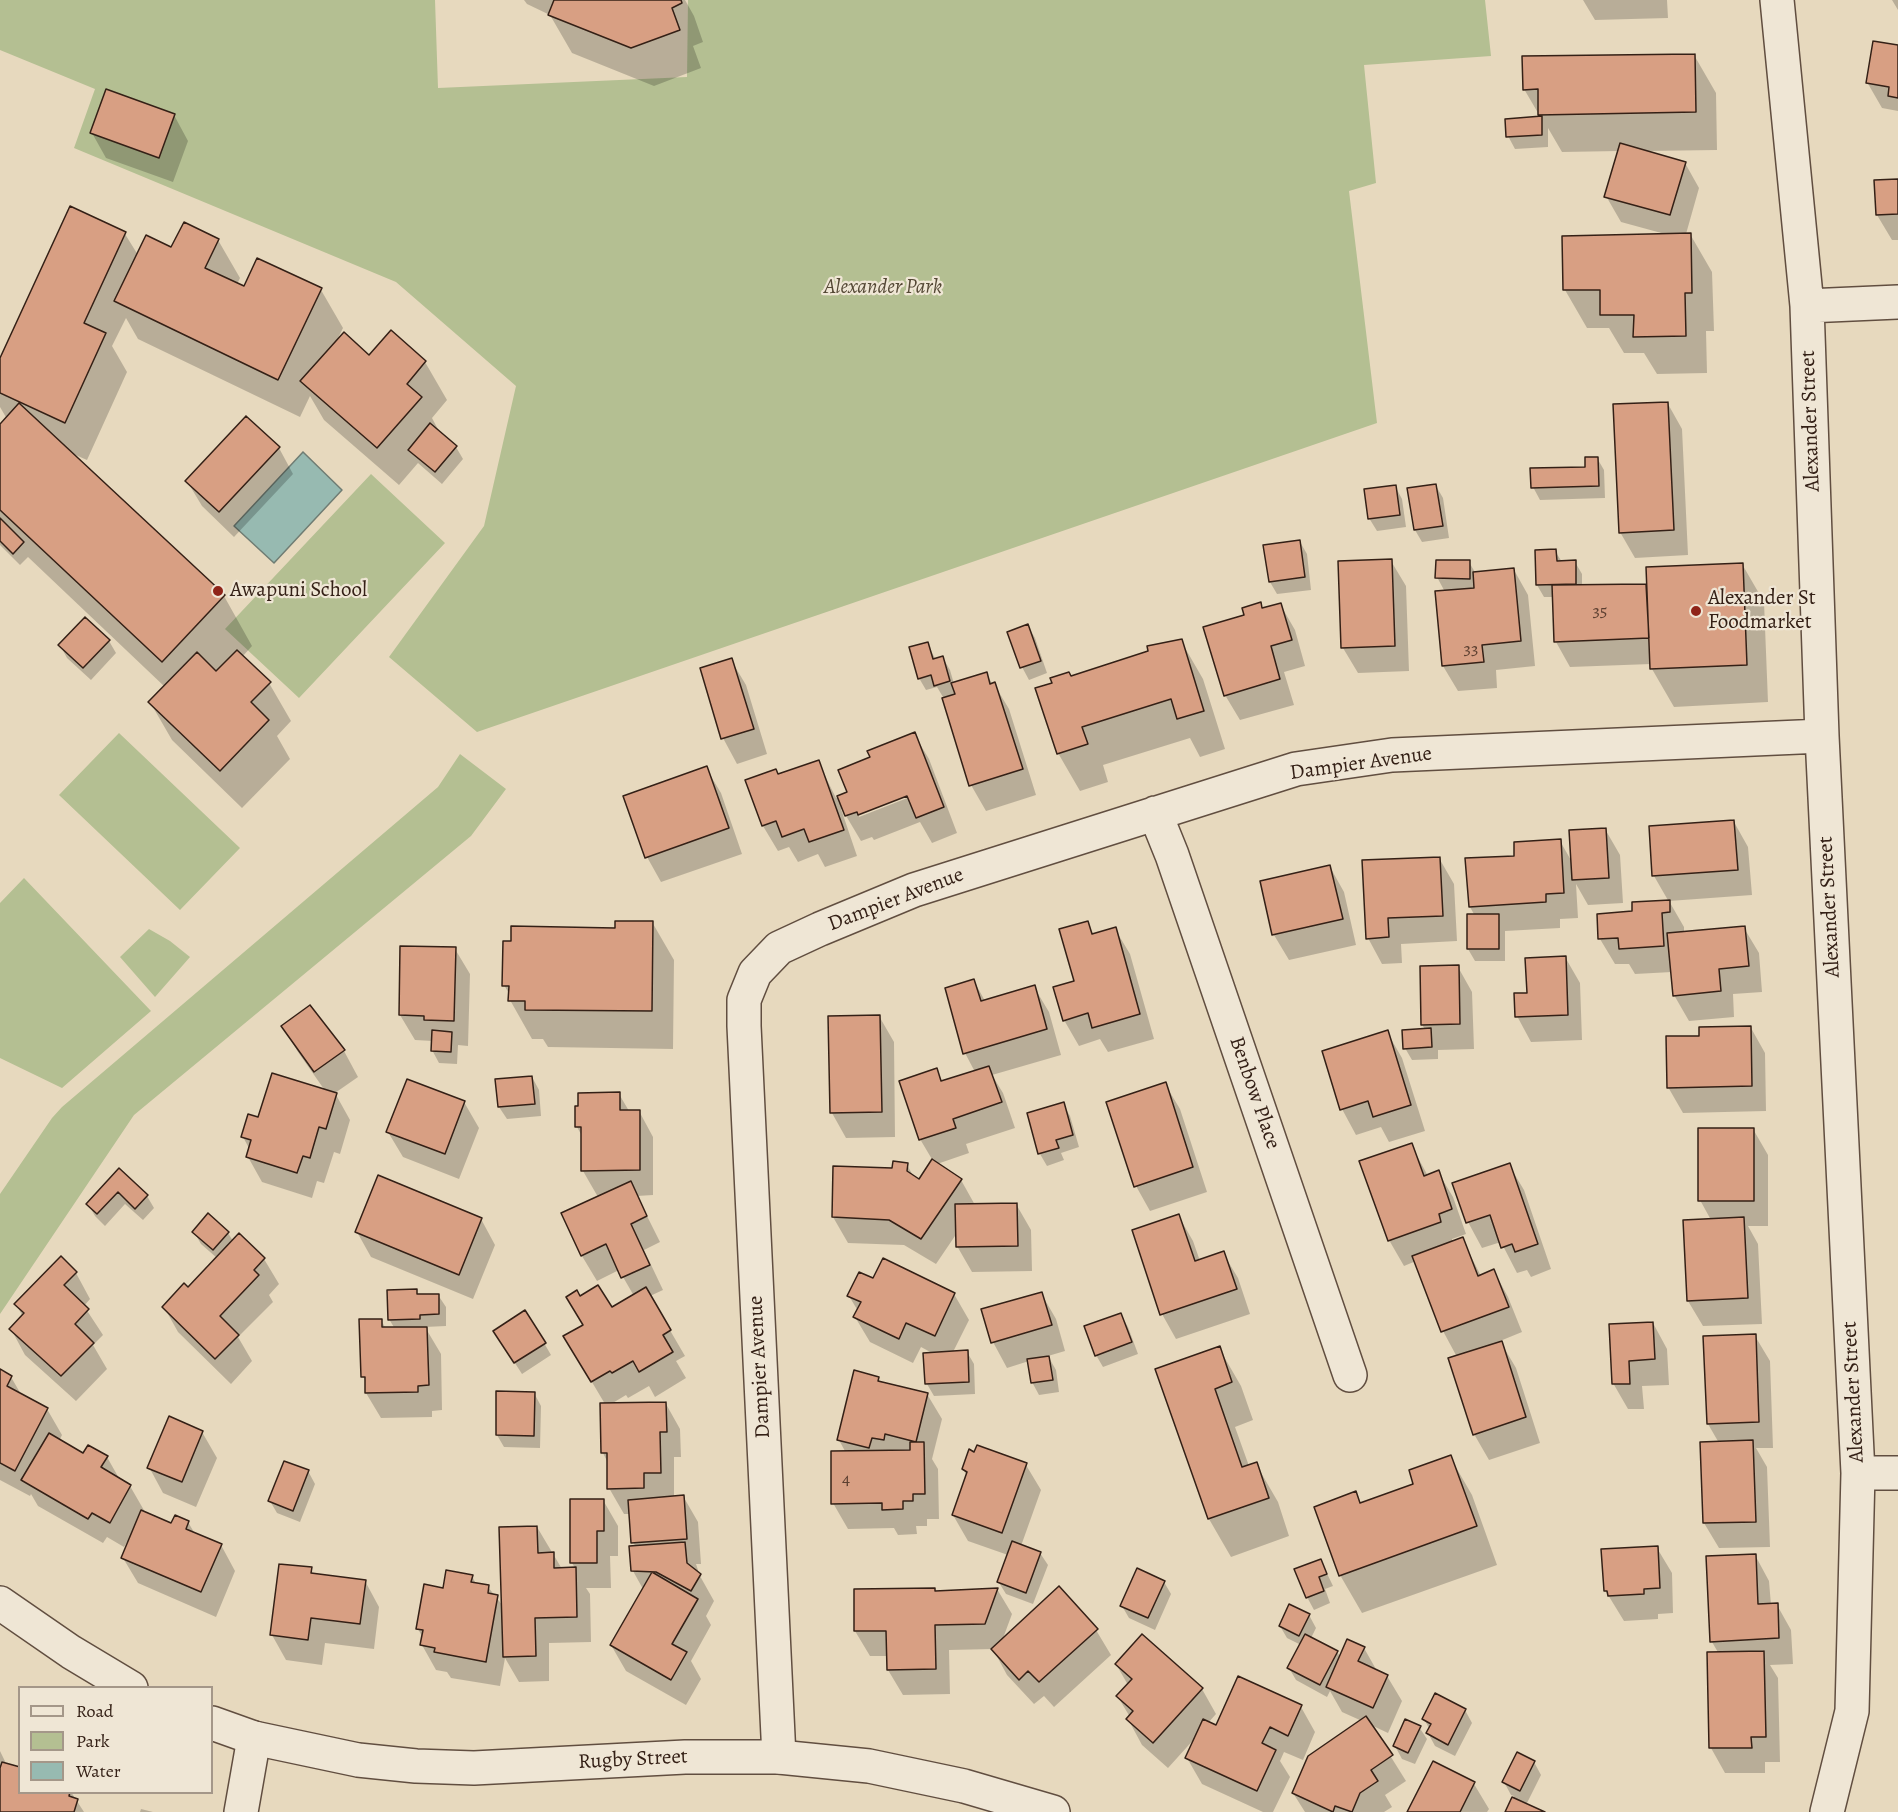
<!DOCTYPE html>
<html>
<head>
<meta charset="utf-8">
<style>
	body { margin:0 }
	#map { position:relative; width:1898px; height:1812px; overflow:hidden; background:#e7d9be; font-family:Alegreya,serif }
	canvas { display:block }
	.legend { position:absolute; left:18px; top:1686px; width:195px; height:108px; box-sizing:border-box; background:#efe6d5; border:2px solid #a49789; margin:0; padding:8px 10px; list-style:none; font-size:18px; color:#342016 }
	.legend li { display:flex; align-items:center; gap:12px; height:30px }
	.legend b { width:30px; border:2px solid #a49789 }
</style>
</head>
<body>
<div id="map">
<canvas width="1898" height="1812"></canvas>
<ul class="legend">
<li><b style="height:8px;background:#efe6d5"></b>Road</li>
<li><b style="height:16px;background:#b4bf92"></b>Park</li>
<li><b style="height:16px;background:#97bab1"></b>Water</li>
</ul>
</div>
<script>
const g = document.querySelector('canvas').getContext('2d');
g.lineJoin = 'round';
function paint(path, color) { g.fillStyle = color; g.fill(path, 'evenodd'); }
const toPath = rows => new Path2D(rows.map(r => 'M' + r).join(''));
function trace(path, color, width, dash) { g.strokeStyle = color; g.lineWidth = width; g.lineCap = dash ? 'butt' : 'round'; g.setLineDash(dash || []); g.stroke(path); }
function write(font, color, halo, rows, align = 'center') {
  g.font = font + ' Alegreya,serif'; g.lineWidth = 4.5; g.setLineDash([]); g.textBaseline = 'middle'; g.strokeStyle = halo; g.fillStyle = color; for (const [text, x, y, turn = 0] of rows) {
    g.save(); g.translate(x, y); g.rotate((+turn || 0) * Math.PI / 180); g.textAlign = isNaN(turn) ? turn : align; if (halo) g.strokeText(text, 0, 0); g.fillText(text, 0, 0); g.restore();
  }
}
const green = toPath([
	[0,0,435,0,438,88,687,77,688,0,1485,0,1491,56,1364,65,1376,183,1349,191,1377,423,477,732,389,657,484,526,516,386,396,282,74,148,95,89,0,50],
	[371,474,445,543,299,698,225,629],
	[119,733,240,848,180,910,59,795],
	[460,754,506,789,471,836,134,1115,0,1314,0,1194,52,1118,62,1107,438,787],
	[24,878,151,1011,62,1088,0,1058,0,903],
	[149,929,170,941,190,957,155,997,120,957]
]);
const water = toPath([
	[303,452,342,490,274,563,234,526,303,452]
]);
const shadow = toPath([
	[524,0,685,0,694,16,703,42,693,46,701,68,654,86,572,53,550,15,527,4],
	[1583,0,1667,0,1668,18,1595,20],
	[1892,0,1898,0,1898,10],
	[1898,46,1898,111,1882,108,1867,82],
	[1694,55,1716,93,1717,150,1646,151,1685,163,1699,188,1686,234,1690,234,1712,272,1714,331,1706,331,1707,373,1657,374,1644,353,1624,353,1609,328,1587,328,1565,290,1665,234,1621,222,1606,196,1619,151,1562,152,1548,128,1548,147,1515,149,1508,136,1541,118,1524,89],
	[174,115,188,141,173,182,106,158,92,133],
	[1898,181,1898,240,1892,240,1877,215],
	[125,234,138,255,218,240,240,278,237,284,245,288,258,260,321,290,343,328,337,340,369,357,391,332,425,362,447,400,432,418,441,435,456,447,463,459,442,484,418,463,399,485,324,420,310,396,300,417,138,339,126,318,112,346,127,372,87,460,71,453,224,596,252,646,242,657,269,683,291,721,277,736,290,759,242,808,172,740,150,702,165,687,28,557,20,565,0,545,0,426,7,419,0,407,0,361],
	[1668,404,1682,429,1688,555,1635,558,1620,532],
	[246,418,279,448,293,474,234,537,202,506,187,481],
	[1597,458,1604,470,1605,498,1540,500,1533,487,1587,469],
	[1395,486,1402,499,1406,527,1377,531,1369,518],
	[1436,486,1443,498,1449,538,1422,542,1415,530],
	[1300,542,1307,554,1311,590,1277,594,1270,582,1265,546],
	[1555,551,1562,562,1575,562,1582,574,1582,586,1645,586,1648,591,1742,564,1764,602,1768,702,1674,707,1652,669,1651,664,1570,667,1556,642,1554,597,1544,597,1537,585],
	[1391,561,1406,586,1409,671,1358,673,1343,648],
	[1469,562,1476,574,1514,570,1528,595,1535,666,1496,670,1497,688,1458,691,1443,666,1445,592,1437,577],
	[1260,604,1263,610,1280,604,1295,630,1305,666,1284,672,1294,705,1240,720,1225,695,1246,616],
	[1028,626,1035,638,1047,673,1029,680,1022,667],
	[109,641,116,653,91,680,67,658,60,645],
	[1181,641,1203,679,1225,749,1200,757,1190,738,1103,765,1108,782,1080,791,1058,753,1071,677],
	[927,644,936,660,943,658,950,670,954,684,986,673,993,685,994,684,1009,709,1036,795,986,811,971,785,943,697,937,687,926,690,919,678],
	[731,660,746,685,767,754,737,764,723,738],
	[914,734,929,759,957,833,932,843,920,822,874,840,872,837,861,841,842,809,841,809,857,856,825,867,818,854,798,862,789,847,778,851,763,826,778,776,818,762,836,798,849,793,872,758],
	[914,792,915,795,859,817,859,813],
	[706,768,721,793,742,854,661,882,647,857],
	[1734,822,1748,847,1752,895,1669,901,1684,927,1684,933,1744,928,1759,953,1762,992,1733,994,1734,1017,1689,1021,1674,995,1672,972,1635,974,1629,964,1615,964,1600,939,1598,915,1634,913,1669,902,1654,876],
	[1605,829,1620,855,1623,903,1588,905,1576,884,1578,918,1560,919,1560,928,1505,931,1505,961,1475,961,1468,949,1475,916,1470,907,1516,857,1560,841,1572,862],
	[1439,858,1454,884,1457,941,1401,944,1402,963,1382,964,1368,938],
	[1330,867,1344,892,1356,945,1289,960,1274,935,1262,882],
	[652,922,674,960,673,1049,548,1047,543,1039,532,1039,510,1000,510,995,504,985,617,929],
	[1087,922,1094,935,1115,929,1130,954,1154,1039,1108,1052,1100,1039,1079,1046,1064,1020,1076,983],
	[455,949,470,974,468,1046,458,1045,457,1064,439,1063,432,1050,433,1041,415,1040,400,1015],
	[1565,957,1580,983,1582,1040,1531,1042,1517,1016,1528,995],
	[1458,967,1472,992,1474,1049,1438,1050,1438,1059,1412,1060,1405,1048,1425,1030,1422,1024],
	[974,981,985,1001,1034,987,1049,1012,1061,1055,992,1075,1003,1093,1015,1128,966,1144,969,1153,937,1164,961,1180,975,1205,1016,1204,1031,1230,1032,1271,972,1272,957,1246,957,1233,936,1264,904,1245,848,1243,833,1217,893,1169,907,1165,914,1177,919,1181,933,1161,920,1139,936,1070,943,1082,975,1072,965,1053],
	[310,1007,344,1051,358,1077,335,1093,350,1120,340,1154,334,1152,324,1183,317,1181,312,1198,262,1182,248,1157,250,1150,243,1137,259,1119,326,1092,298,1052,283,1027],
	[879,1016,894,1042,895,1137,846,1138,832,1113],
	[1751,1028,1765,1053,1766,1111,1683,1113,1668,1087,1700,1037],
	[1387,1032,1402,1058,1425,1131,1389,1142,1381,1127,1356,1135,1342,1109],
	[532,1077,539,1090,541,1116,507,1119,499,1107],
	[1165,1084,1180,1109,1207,1192,1150,1211,1136,1186],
	[619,1094,629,1111,639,1111,653,1137,653,1195,637,1196,660,1242,644,1250,663,1290,650,1296,685,1356,676,1361,686,1378,655,1397,649,1386,628,1398,626,1395,611,1404,666,1404,680,1429,681,1457,674,1457,674,1497,683,1496,698,1522,701,1564,696,1564,700,1576,714,1601,706,1616,711,1625,691,1661,701,1679,686,1705,626,1671,611,1645,643,1589,633,1571,636,1547,633,1542,631,1514,624,1514,609,1488,608,1463,603,1453,605,1404,580,1362,584,1325,580,1298,611,1309,634,1296,619,1270,597,1281,582,1256,563,1213,598,1197,583,1171,582,1136,577,1127],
	[464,1102,479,1128,459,1179,403,1157,388,1132],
	[1063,1104,1070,1116,1079,1147,1061,1153,1064,1160,1047,1166,1040,1154,1029,1114],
	[1753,1129,1768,1155,1768,1226,1748,1226,1758,1244,1762,1324,1703,1326,1688,1301,1711,1220,1700,1200],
	[1411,1145,1428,1176,1438,1172,1453,1197,1466,1234,1452,1239,1453,1243,1462,1239,1481,1276,1494,1271,1508,1297,1522,1332,1500,1341,1516,1368,1540,1443,1489,1460,1474,1434,1457,1357,1443,1331,1416,1261,1404,1266,1389,1240],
	[1509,1165,1524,1190,1551,1269,1531,1277,1527,1270,1517,1273,1501,1242,1482,1248,1468,1222],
	[120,1170,147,1196,154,1208,143,1220,125,1204,105,1226,95,1216,88,1204],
	[1178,1215,1193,1241,1200,1261,1223,1253,1238,1278,1250,1314,1176,1339,1162,1314],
	[481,1219,495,1245,473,1299,371,1257,357,1232],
	[194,1232,228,1233,233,1241,264,1259,279,1284,269,1295,273,1302,238,1337,252,1361,231,1384,178,1332,164,1307,188,1289,217,1258,201,1244],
	[76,1273,90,1299,84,1306,103,1335,93,1345,107,1369,76,1401,25,1355,11,1329,23,1317,16,1304],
	[416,1291,419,1296,438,1295,446,1307,446,1326,425,1327,441,1354,442,1410,432,1411,432,1417,381,1418,366,1393,366,1383,363,1376,381,1320,386,1329,395,1329,389,1319],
	[1041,1293,1056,1319,1065,1351,1048,1356,1056,1370,1059,1392,1039,1395,1032,1382,1029,1361,1007,1368,993,1342],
	[954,1294,969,1320,953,1352,967,1352,974,1364,975,1394,934,1396,927,1384,934,1354,921,1347,913,1363,870,1342,855,1317,858,1311,849,1296],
	[1121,1315,1128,1327,1138,1354,1103,1367,1096,1355],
	[1653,1323,1667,1349,1669,1385,1642,1386,1644,1409,1628,1409,1613,1383],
	[1755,1336,1770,1361,1773,1448,1756,1448,1767,1467,1770,1547,1719,1548,1704,1523,1719,1443,1708,1424],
	[502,1343,544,1343,551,1355,522,1374],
	[1219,1348,1241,1386,1253,1420,1235,1427,1249,1466,1256,1464,1278,1502,1289,1536,1231,1557,1209,1519,1157,1370],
	[0,1371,11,1377,22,1396,47,1409,62,1435,59,1441,84,1456,107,1457,120,1480,130,1486,145,1512,172,1525,188,1522,195,1534,221,1545,235,1571,216,1617,138,1583,123,1558,129,1543,127,1542,124,1547,107,1537,103,1543,38,1506,31,1494,30,1496,0,1480],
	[878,1378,881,1383,927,1394,942,1419,932,1459,938,1469,939,1519,927,1519,927,1526,916,1526,917,1534,898,1535,894,1528,848,1529,833,1503,846,1453,839,1440],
	[498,1393,534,1393,541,1406,540,1448,504,1447,497,1435],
	[202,1432,217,1458,196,1507,163,1493,149,1467],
	[1450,1457,1472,1495,1497,1565,1362,1613,1340,1575,1355,1493,1361,1504,1415,1485],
	[1026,1465,1041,1490,1021,1546,1040,1553,1048,1565,1033,1604,1006,1594,998,1581,1008,1555,968,1541,953,1515,967,1476,963,1469],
	[308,1471,315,1484,300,1522,277,1513,270,1501],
	[603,1500,618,1526,618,1556,610,1556,611,1588,586,1588,590,1594,591,1642,549,1643,549,1681,519,1682,505,1658,500,1686,451,1678,447,1672,436,1670,422,1645,423,1638,418,1629,444,1590,472,1576,476,1584,488,1587,503,1606,537,1527,562,1569,575,1568,572,1563],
	[1657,1548,1672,1573,1673,1613,1658,1614,1658,1619,1624,1621,1605,1590],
	[1755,1555,1769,1581,1771,1605,1777,1605,1791,1630,1793,1664,1770,1665,1778,1678,1780,1762,1765,1762,1765,1773,1725,1773,1711,1748,1719,1654,1712,1642],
	[1321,1561,1333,1586,1325,1589,1330,1603,1314,1610,1307,1597],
	[311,1569,314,1575,365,1581,379,1607,374,1649,325,1643,322,1665,286,1660,272,1635],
	[1164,1582,1171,1594,1155,1630,1129,1618,1122,1606],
	[997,1589,1012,1614,1002,1641,1096,1630,1111,1655,1054,1707,1044,1696,1034,1704,1007,1675,993,1649,949,1650,950,1694,903,1695,888,1670,888,1656,870,1656,855,1631,935,1592],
	[1309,1615,1316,1628,1311,1638,1337,1652,1341,1658,1364,1648,1377,1671,1387,1676,1402,1701,1388,1733,1371,1725,1406,1781,1385,1795,1392,1807,1384,1812,1305,1812,1293,1793,1362,1721,1342,1712,1330,1691,1327,1697,1296,1680,1289,1668,1301,1645,1287,1638,1280,1626],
	[1116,1664,1202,1689,1216,1714,1208,1723,1217,1727,1301,1707,1315,1732,1303,1760,1284,1752,1280,1761,1290,1777,1273,1812,1263,1812,1202,1784,1187,1758,1196,1737,1168,1768,1142,1745,1128,1719,1130,1717,1118,1697,1128,1685],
	[1465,1710,1472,1723,1455,1756,1435,1746,1428,1733,1430,1730,1424,1719],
	[1419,1727,1427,1739,1415,1764,1402,1759,1395,1746],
	[0,1751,20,1792,71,1792,84,1812,0,1812],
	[1534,1762,1541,1775,1526,1805,1542,1812,1507,1812,1514,1796,1511,1795,1504,1782],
	[1433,1763,1474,1784,1489,1809,1487,1812,1409,1812],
	[141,1809,153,1812,140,1812]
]);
const building = toPath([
	[554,0,681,0,682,3,672,8,680,30,631,48,548,15,554,0],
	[1873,41,1898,45,1898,98,1888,96,1889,87,1866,83,1873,41],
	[1695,54,1696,112,1538,115,1538,89,1523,90,1522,56,1695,54],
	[106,89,175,114,159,158,90,133,106,89],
	[1542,116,1542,135,1506,137,1505,119,1542,116],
	[1620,143,1686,162,1670,215,1604,197,1620,143],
	[1898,179,1898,214,1876,215,1874,180,1898,179],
	[70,206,126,232,84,323,106,333,65,423,0,393,0,358,70,206],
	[184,222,219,239,205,268,244,286,257,258,322,288,278,380,114,301,146,235,171,247,184,222],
	[1691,233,1692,293,1685,293,1686,336,1633,337,1634,315,1600,315,1600,290,1563,290,1562,236,1691,233],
	[391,330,426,361,407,384,422,397,377,448,300,381,344,332,369,355,391,330],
	[1668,402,1674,530,1619,533,1613,404,1668,402],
	[19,403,225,595,162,662,0,510,0,424,19,403],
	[246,416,280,447,219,512,185,481,246,416],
	[430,423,457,446,435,472,408,450,430,423],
	[1585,457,1598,457,1599,486,1531,488,1530,468,1585,467,1585,457],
	[1436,484,1443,526,1414,530,1407,488,1436,484],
	[1396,485,1400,515,1368,519,1364,489,1396,485],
	[0,518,24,542,13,554,0,541,0,518],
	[1300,540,1305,577,1269,582,1263,545,1300,540],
	[1556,549,1557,561,1576,560,1576,584,1536,585,1535,550,1556,549],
	[1392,559,1395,646,1341,648,1338,561,1392,559],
	[1436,560,1470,560,1470,579,1435,578,1436,560],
	[1743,563,1747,665,1650,669,1646,567,1743,563],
	[1514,568,1521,641,1482,645,1484,662,1442,666,1435,591,1474,588,1473,572,1514,568],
	[1646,584,1649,638,1554,642,1552,585,1646,584],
	[1261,602,1262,608,1281,603,1292,640,1271,646,1280,679,1224,696,1203,627,1244,615,1242,608,1261,602],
	[85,617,110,640,83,668,58,645,85,617],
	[1028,624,1041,661,1020,668,1007,632,1028,624],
	[1182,639,1204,711,1177,719,1171,699,1082,727,1088,744,1057,754,1035,688,1052,683,1050,678,1069,672,1071,676,1148,651,1147,646,1182,639],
	[928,642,933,659,943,656,950,681,934,686,931,675,918,679,909,647,928,642],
	[237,650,271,682,251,702,269,720,220,771,148,702,197,652,216,671,237,650],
	[732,658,754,729,721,739,700,668,732,658],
	[987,672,990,684,995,682,1023,769,969,786,942,698,955,694,951,683,987,672],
	[915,732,944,807,916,818,907,796,858,815,857,812,845,816,837,796,847,792,838,770,870,757,867,751,915,732],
	[819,760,844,830,809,842,804,829,782,837,776,821,762,826,745,780,776,769,778,774,819,760],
	[707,766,729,828,645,858,623,796,707,766],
	[1734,820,1738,870,1652,876,1649,826,1734,820],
	[1606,828,1609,878,1572,880,1569,830,1606,828],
	[1561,839,1564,893,1546,894,1546,902,1469,907,1465,858,1514,856,1514,842,1561,839],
	[1440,857,1443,916,1388,918,1389,937,1366,939,1362,860,1440,857],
	[1330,865,1343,919,1272,935,1260,881,1330,865],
	[1670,900,1670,912,1662,913,1664,946,1619,949,1618,938,1598,939,1597,914,1632,911,1632,902,1670,900],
	[1467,914,1499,914,1499,949,1467,949,1467,914],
	[615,921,653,921,652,1011,525,1010,525,1001,508,1001,509,986,502,986,503,941,511,941,511,926,615,928,615,921],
	[1088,921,1092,934,1116,927,1140,1014,1092,1028,1088,1013,1063,1021,1053,987,1074,981,1059,929,1088,921],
	[1745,926,1749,966,1719,969,1721,991,1673,996,1667,933,1745,926],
	[400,946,456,947,454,1021,424,1020,424,1016,399,1015,400,946],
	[1566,956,1568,1015,1515,1017,1514,993,1527,993,1525,958,1566,956],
	[1459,965,1460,1024,1421,1025,1420,966,1459,965],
	[974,979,981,1001,1035,985,1047,1029,963,1054,945,988,974,979],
	[310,1005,345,1050,314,1072,281,1026,310,1005],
	[880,1015,882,1112,830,1113,828,1016,880,1015],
	[1751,1026,1752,1086,1667,1088,1666,1036,1699,1036,1699,1027,1751,1026],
	[1431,1028,1432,1047,1403,1049,1402,1030,1431,1028],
	[432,1030,452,1032,451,1052,431,1051,432,1030],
	[1388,1030,1411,1105,1373,1117,1368,1101,1340,1110,1322,1051,1388,1030],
	[989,1066,1002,1102,953,1119,956,1128,919,1140,899,1081,937,1068,941,1081,989,1066],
	[272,1073,337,1093,326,1129,319,1127,310,1158,303,1156,297,1173,246,1157,251,1140,241,1137,248,1114,258,1117,272,1073],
	[532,1076,535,1104,498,1107,495,1079,532,1076],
	[407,1079,465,1101,445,1154,386,1132,407,1079],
	[1166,1082,1193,1167,1134,1187,1106,1102,1166,1082],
	[620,1092,620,1110,640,1110,640,1170,581,1171,581,1127,575,1127,575,1106,578,1106,578,1093,620,1092],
	[1064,1102,1073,1135,1056,1140,1059,1148,1038,1154,1027,1113,1064,1102],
	[1698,1128,1754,1128,1754,1201,1698,1201,1698,1128],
	[1412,1143,1424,1176,1439,1170,1452,1209,1439,1214,1441,1222,1388,1241,1359,1161,1412,1143],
	[932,1159,962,1179,921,1239,889,1220,832,1217,833,1166,892,1168,893,1161,908,1163,907,1171,919,1179,932,1159],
	[1510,1163,1538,1244,1515,1252,1512,1244,1501,1248,1490,1215,1466,1223,1452,1183,1510,1163],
	[119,1168,148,1195,135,1209,118,1192,97,1214,86,1204,119,1168],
	[378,1175,482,1218,459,1275,355,1232,378,1175],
	[631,1181,647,1216,631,1224,650,1265,621,1278,606,1244,581,1256,561,1213,631,1181],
	[1017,1203,1018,1246,956,1247,955,1204,1017,1203],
	[208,1213,229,1232,213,1250,192,1232,208,1213],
	[1179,1214,1195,1261,1224,1251,1237,1289,1160,1315,1132,1230,1179,1214],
	[1744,1217,1748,1298,1687,1301,1683,1220,1744,1217],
	[239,1233,265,1258,254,1270,259,1275,220,1316,239,1335,215,1359,162,1307,184,1283,188,1287,239,1233],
	[1463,1237,1478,1276,1494,1269,1509,1307,1441,1332,1412,1256,1463,1237],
	[61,1256,77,1272,64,1285,89,1309,75,1324,94,1343,61,1376,9,1329,24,1313,14,1304,61,1256],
	[883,1258,955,1293,935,1336,906,1323,899,1339,853,1317,861,1302,847,1296,859,1272,873,1278,883,1258],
	[598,1285,612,1307,646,1287,671,1330,663,1335,673,1352,639,1372,633,1361,612,1373,610,1371,591,1382,563,1336,583,1325,566,1297,577,1290,580,1296,598,1285],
	[417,1289,417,1294,439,1294,439,1314,420,1315,420,1319,388,1320,387,1290,417,1289],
	[1042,1292,1052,1325,991,1343,981,1309,1042,1292],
	[525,1310,546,1343,514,1363,493,1331,525,1310],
	[1121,1313,1132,1342,1095,1356,1084,1326,1121,1313],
	[359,1319,382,1319,382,1327,427,1327,429,1385,418,1386,418,1392,365,1393,365,1377,361,1377,359,1319],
	[1653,1322,1655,1359,1629,1361,1630,1384,1612,1384,1609,1324,1653,1322],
	[1756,1334,1759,1422,1707,1424,1703,1336,1756,1334],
	[1502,1341,1526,1417,1473,1435,1448,1358,1502,1341],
	[1220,1346,1232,1382,1215,1389,1242,1467,1257,1462,1269,1498,1208,1519,1155,1369,1220,1346],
	[968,1350,969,1382,925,1384,923,1353,968,1350],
	[1049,1356,1053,1380,1031,1383,1027,1359,1049,1356],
	[0,1369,12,1376,7,1386,48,1408,15,1471,0,1463,0,1369],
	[854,1370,879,1377,878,1381,928,1393,916,1442,885,1434,884,1440,872,1438,869,1448,837,1440,854,1370],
	[496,1391,535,1392,534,1436,496,1435,496,1391],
	[666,1402,667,1432,660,1432,661,1473,644,1473,644,1488,607,1489,607,1453,601,1453,600,1403,666,1402],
	[169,1416,203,1431,182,1482,147,1468,169,1416],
	[49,1433,83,1453,88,1445,108,1456,101,1467,131,1485,110,1523,92,1513,88,1519,21,1480,49,1433],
	[1753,1440,1756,1522,1703,1523,1700,1442,1753,1440],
	[910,1442,924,1442,925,1494,913,1494,913,1501,903,1501,903,1509,882,1510,882,1503,831,1504,831,1451,910,1450,910,1442],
	[977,1445,1027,1463,1002,1533,952,1515,967,1472,962,1469,969,1449,974,1452,977,1445],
	[1451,1455,1477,1526,1339,1576,1314,1507,1356,1491,1360,1503,1413,1484,1409,1470,1451,1455],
	[284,1461,309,1470,293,1511,268,1501,284,1461],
	[684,1495,687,1539,631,1543,628,1500,684,1495],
	[570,1499,604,1499,604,1531,597,1531,597,1563,570,1563,570,1499],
	[141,1510,171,1523,175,1515,189,1521,186,1529,222,1544,201,1592,121,1558,141,1510],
	[537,1526,538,1553,554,1552,554,1568,576,1567,577,1617,535,1618,536,1656,503,1657,499,1527,537,1526],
	[1012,1541,1041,1552,1026,1593,997,1582,1012,1541],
	[685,1542,687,1563,701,1574,691,1591,656,1572,631,1571,629,1546,685,1542],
	[1658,1546,1660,1588,1644,1589,1644,1594,1608,1596,1607,1591,1604,1591,1601,1549,1658,1546],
	[1756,1554,1758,1604,1778,1603,1779,1638,1710,1642,1706,1556,1756,1554],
	[1321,1559,1327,1574,1319,1577,1324,1591,1306,1598,1294,1569,1321,1559],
	[279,1564,312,1567,311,1573,366,1580,360,1624,311,1618,308,1640,270,1635,279,1564],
	[1137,1568,1165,1581,1148,1618,1120,1606,1137,1568],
	[446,1570,473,1575,471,1582,489,1585,488,1593,498,1595,486,1662,434,1652,435,1648,420,1645,423,1630,416,1629,424,1584,443,1588,446,1570],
	[652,1572,698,1599,672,1644,687,1652,671,1680,610,1645,652,1572],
	[1059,1586,1098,1629,1039,1682,1028,1671,1019,1680,991,1649,1059,1586],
	[935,1588,935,1591,998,1588,985,1624,935,1625,936,1669,887,1670,886,1631,854,1631,854,1589,935,1588],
	[1289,1604,1310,1614,1299,1636,1279,1626,1289,1604],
	[1142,1634,1203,1688,1153,1743,1126,1719,1133,1711,1116,1696,1132,1679,1115,1664,1142,1634],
	[1305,1634,1338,1651,1320,1685,1287,1668,1305,1634],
	[1347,1639,1365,1647,1358,1661,1388,1675,1373,1708,1326,1687,1347,1639],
	[1764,1651,1766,1737,1751,1737,1752,1748,1709,1748,1707,1652,1764,1651],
	[1238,1676,1302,1705,1288,1736,1270,1727,1262,1743,1276,1750,1257,1791,1185,1758,1203,1719,1216,1725,1238,1676],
	[1435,1693,1466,1709,1448,1745,1426,1733,1431,1724,1422,1719,1435,1693],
	[1366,1716,1393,1755,1371,1770,1378,1781,1360,1793,1352,1812,1335,1806,1333,1812,1292,1793,1308,1756,1366,1716],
	[1405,1719,1421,1726,1408,1753,1393,1746,1405,1719],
	[1517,1752,1535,1761,1520,1791,1502,1782,1517,1752],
	[1433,1761,1475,1782,1460,1812,1407,1812,1433,1761],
	[2,1762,20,1767,20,1792,70,1792,69,1796,78,1799,74,1812,0,1812,0,1768,2,1762],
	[1512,1797,1545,1812,1505,1812,1512,1797]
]);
const minor = toPath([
	[1777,0,1807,306,1822,736,1858,1473,1852,1711,1827,1812],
	[1807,306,1898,302],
	[1155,813,1172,855,1350,1375],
	[1858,1473,1898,1473],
	[779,1757,744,1026,744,1000,755,973,779,948,820,929,914,890,1296,769,1392,755,1822,736],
	[241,1812,254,1738]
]);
const tertiary = toPath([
	[0,1603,71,1652,131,1688],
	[212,1723,254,1738,358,1760,416,1766,474,1768,685,1757,779,1757,869,1766,964,1786,1053,1812]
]);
const markers = [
	[218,591,6,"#8f2418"],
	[1696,611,6,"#8f2418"]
];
const numberNames = [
	["35",1600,612],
	["33",1471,650],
	["4",846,1480]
];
const parkNames = [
	["Alexander Park",883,288]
];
const streetNames = [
	["Alexander Street",1811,421,-92],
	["Dampier Avenue",1361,764,-8],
	["Dampier Avenue",896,900,-21],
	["Alexander Street",1830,907,-93],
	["Benbow Place",1254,1093,71],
	["Dampier Avenue",760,1367,-93],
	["Alexander Street",1854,1392,-93],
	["Rugby Street",633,1760,-3]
];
const poiNames = [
	["Awapuni School",230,591],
	["Alexander St",1708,599],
	["Foodmarket",1708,623]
];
paint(green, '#b4bf92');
paint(water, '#97bab1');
trace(water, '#6f7c73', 1.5);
paint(shadow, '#0003');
paint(building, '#d89f83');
trace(building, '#342016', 1.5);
trace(minor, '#614e40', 36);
trace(tertiary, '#614e40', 36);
trace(minor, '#efe6d5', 33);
trace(tertiary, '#efe6d5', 33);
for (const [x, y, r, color] of markers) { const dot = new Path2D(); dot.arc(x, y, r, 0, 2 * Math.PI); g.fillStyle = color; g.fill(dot); trace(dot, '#efe6d5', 2); }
write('18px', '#5d4031', null, numberNames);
write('italic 21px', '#544835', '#efe6d5', parkNames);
write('21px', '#342016', '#efe6d5', streetNames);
write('21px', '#342016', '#efe6d5', poiNames, 'left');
</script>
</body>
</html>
